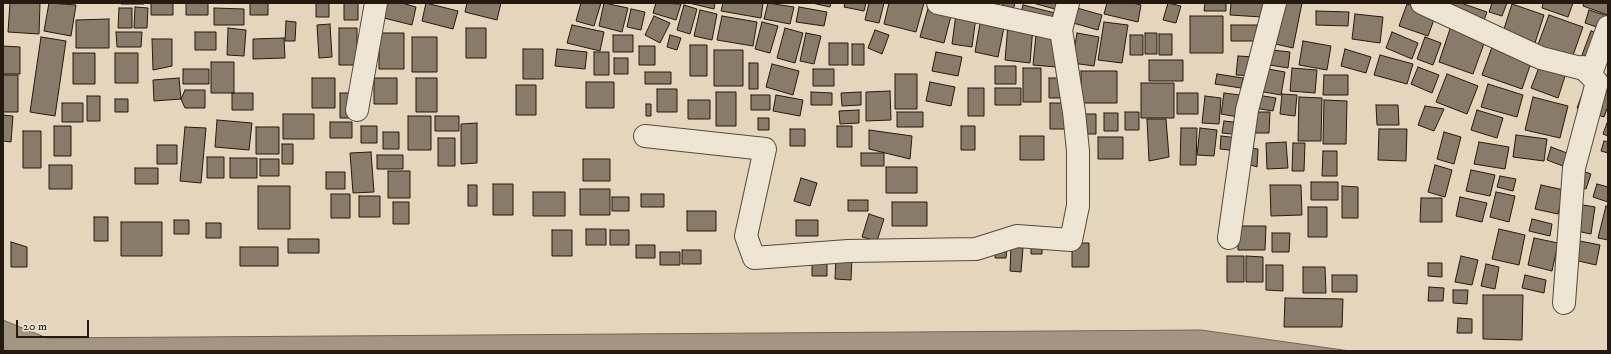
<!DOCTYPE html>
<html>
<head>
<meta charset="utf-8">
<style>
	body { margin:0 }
	#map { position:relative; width:1611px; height:354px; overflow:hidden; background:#e5d5bd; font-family:"IM FELL DW Pica",serif }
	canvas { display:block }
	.frame { position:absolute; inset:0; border:4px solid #241a10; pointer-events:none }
	.scale { position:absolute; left:16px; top:320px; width:73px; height:18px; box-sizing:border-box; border:2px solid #241a10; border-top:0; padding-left:5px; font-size:12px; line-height:14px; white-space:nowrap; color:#241a10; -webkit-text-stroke:3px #eee4d4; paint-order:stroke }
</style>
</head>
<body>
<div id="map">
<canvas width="1611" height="354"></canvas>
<div class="frame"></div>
<div class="scale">20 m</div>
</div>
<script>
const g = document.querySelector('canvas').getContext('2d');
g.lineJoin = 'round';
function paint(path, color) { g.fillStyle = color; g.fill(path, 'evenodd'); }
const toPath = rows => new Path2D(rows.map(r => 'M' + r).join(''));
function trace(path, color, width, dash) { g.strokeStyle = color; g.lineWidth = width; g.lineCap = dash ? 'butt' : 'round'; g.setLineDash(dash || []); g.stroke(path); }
const water = toPath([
	[3,320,47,338,1201,330,1350,351,3,351,3,320]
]);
const building = toPath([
	[10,3,40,3,39,34,8,32,10,3],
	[49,3,76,5,71,36,44,31,49,3],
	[121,3,144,3,144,4,121,4,121,3],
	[151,3,173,3,173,15,151,15,151,3],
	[186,3,208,3,208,15,186,15,186,3],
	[250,3,268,3,268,15,250,15,250,3],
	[316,3,329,3,329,17,316,17,316,3],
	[344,3,358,3,358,20,344,20,344,3],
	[383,3,402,3,416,7,412,25,380,17,383,3],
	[426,3,458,11,453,29,422,21,426,3],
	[467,3,501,3,497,20,465,12,467,3],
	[581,3,601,3,594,26,576,21,581,3],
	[604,3,628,8,622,32,599,26,604,3],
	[656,3,681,4,676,20,653,13,656,3],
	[689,3,715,3,714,9,689,3],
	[723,3,763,3,761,18,721,11,723,3],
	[768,3,794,7,790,24,764,19,768,3],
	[812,3,831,3,830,7,812,3],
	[845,3,866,3,864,11,844,7,845,3],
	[869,3,884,3,879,23,865,20,869,3],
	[889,3,924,3,916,32,884,24,889,3],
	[1003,3,1015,3,1011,17,1000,14,1003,3],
	[1033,3,1064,3,1062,11,1033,3],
	[1107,3,1133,3,1141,5,1138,22,1104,14,1107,3],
	[1168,3,1181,6,1176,23,1163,20,1168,3],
	[1205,3,1226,3,1226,11,1204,11,1205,3],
	[1231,3,1263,3,1262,17,1230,15,1231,3],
	[1279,3,1302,3,1293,48,1271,43,1279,3],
	[1450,3,1461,3,1487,12,1483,23,1447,10,1450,3],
	[1492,3,1507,3,1502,16,1489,12,1492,3],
	[1543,3,1573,3,1568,17,1542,8,1543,3],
	[1584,3,1608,3,1608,15,1583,6,1584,3],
	[1407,4,1436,14,1428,36,1399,26,1407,4],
	[1512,4,1544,15,1535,43,1503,32,1512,4],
	[684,5,697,9,690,34,677,30,684,5],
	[929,5,952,12,944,43,920,37,929,5],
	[1023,5,1059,14,1056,23,1021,14,1023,5],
	[1070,6,1102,15,1098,30,1066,21,1070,6],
	[135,7,148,8,147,28,134,28,135,7],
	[799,7,827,12,824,26,796,22,799,7],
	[119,8,132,8,132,28,118,28,119,8],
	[214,8,244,9,244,25,214,25,214,8],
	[631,9,645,12,641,30,627,27,631,9],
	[700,10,717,14,712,40,694,36,700,10],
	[1589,10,1608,16,1608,31,1585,23,1589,10],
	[1316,11,1349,12,1348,26,1316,25,1316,11],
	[956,14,976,17,972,47,952,44,956,14],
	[1355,14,1383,17,1380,43,1352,39,1355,14],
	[1549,15,1583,27,1571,61,1536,50,1549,15],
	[654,16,670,23,660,43,645,35,654,16],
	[722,16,757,22,753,46,717,40,722,16],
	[1190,16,1223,16,1223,53,1190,53,1190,16],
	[981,18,1005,22,998,57,975,52,981,18],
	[109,19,109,48,76,48,76,20,109,19],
	[286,21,296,22,295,41,285,41,286,21],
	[762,22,778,26,770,53,755,49,762,22],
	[1104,22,1128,25,1122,63,1098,60,1104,22],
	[330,24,332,57,319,58,317,25,330,24],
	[572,25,604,32,600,51,567,43,572,25],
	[1008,25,1033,27,1030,63,1005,60,1008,25],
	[1231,25,1257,25,1258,41,1231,41,1231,25],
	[1451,26,1486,38,1473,74,1439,62,1451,26],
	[228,28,246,30,244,56,227,55,228,28],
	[339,28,357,28,357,65,339,65,339,28],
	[466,28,486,28,486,58,466,58,466,28],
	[785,28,803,33,795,63,777,58,785,28],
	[875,30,889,35,882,54,868,48,875,30],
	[1591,31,1608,37,1608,64,1582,55,1591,31],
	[116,32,142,32,141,47,117,47,116,32],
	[195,32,216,32,216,50,195,50,195,32],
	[1392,32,1418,43,1412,59,1386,48,1392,32],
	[379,33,404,33,404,69,379,69,379,33],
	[806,33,821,36,814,64,800,61,806,33],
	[1077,33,1099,37,1094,66,1072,63,1077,33],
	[1145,33,1157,33,1157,54,1145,54,1145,33],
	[1159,34,1172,34,1172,55,1159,55,1159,34],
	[613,35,633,35,633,52,613,52,613,35],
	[670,35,681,38,677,50,667,47,670,35],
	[1036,35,1070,39,1068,68,1033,65,1036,35],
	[1130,35,1143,35,1143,55,1130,55,1130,35],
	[41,37,66,41,55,116,30,112,41,37],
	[412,37,437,37,437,72,412,72,412,37],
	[1425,37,1441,43,1433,65,1417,59,1425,37],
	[284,38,285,58,253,59,253,39,284,38],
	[152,39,172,39,172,66,153,70,152,39],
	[1303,41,1331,46,1327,70,1299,65,1303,41],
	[829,43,848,43,848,65,829,65,829,43],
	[852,44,864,44,864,65,852,65,852,44],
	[690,45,707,45,707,76,690,76,690,45],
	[3,46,20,47,20,74,3,74,3,46],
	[639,46,655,46,655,65,639,65,639,46],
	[1492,47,1532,60,1522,89,1482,75,1492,47],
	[523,49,543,49,543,79,523,79,523,49],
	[557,49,587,52,585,69,555,66,557,49],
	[1345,49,1371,57,1366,73,1341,66,1345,49],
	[714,50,743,50,743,86,714,86,714,50],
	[1272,50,1290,52,1288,68,1270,65,1272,50],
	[594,52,609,52,609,75,594,75,594,52],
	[936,52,962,57,958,76,932,71,936,52],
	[73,53,95,53,95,84,73,84,73,53],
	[115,53,138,53,138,83,115,83,115,53],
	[1380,55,1413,64,1407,84,1374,75,1380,55],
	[1238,56,1255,57,1254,76,1236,75,1238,56],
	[614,58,628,58,628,74,614,74,614,58],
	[1149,60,1183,60,1183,81,1149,81,1149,60],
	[211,62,234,62,234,93,211,93,211,62],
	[749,63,758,63,758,89,749,89,749,63],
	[772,64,799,71,793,95,766,87,772,64],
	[1540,65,1566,73,1558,98,1531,88,1540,65],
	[995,66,1016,66,1016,84,995,84,995,66],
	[1418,67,1439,75,1432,93,1411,84,1418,67],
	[1023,68,1041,68,1041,102,1023,102,1023,68],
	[1262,68,1285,72,1281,95,1258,91,1262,68],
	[1292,68,1317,70,1315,93,1290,91,1292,68],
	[183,69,209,69,209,84,183,84,183,69],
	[813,69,834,69,834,86,813,86,813,69],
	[1081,71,1117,71,1117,103,1081,103,1081,71],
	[645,72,671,72,671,84,645,84,645,72],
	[895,74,917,74,917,109,895,109,895,74],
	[1217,74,1243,78,1241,88,1215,84,1217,74],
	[1447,74,1478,86,1467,114,1436,102,1447,74],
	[3,75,18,75,18,112,3,112,3,75],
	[1324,75,1348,75,1348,95,1323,95,1324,75],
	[179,78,181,99,154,101,153,80,179,78],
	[312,78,335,78,335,108,312,108,312,78],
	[374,78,397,78,397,104,374,104,374,78],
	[416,78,437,78,437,112,416,112,416,78],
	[1049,78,1067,78,1067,98,1049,98,1049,78],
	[1588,78,1608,85,1608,106,1604,117,1577,108,1588,78],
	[586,82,614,82,614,108,586,108,586,82],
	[930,82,955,87,951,106,926,101,930,82],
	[1141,83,1174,83,1174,118,1141,118,1141,83],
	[1488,84,1523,95,1517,117,1481,107,1488,84],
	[516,85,536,85,536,115,516,115,516,85],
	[968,88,984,88,984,116,968,116,968,88],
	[995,88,1021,88,1021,105,995,105,995,88],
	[657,89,677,89,677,112,657,112,657,89],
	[185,90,205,90,205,108,185,108,181,99,185,90],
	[890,91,891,120,866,121,866,92,890,91],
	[716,92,736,92,736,126,716,126,716,92],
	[811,92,832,93,832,105,811,105,811,92],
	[861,92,861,105,842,106,841,93,861,92],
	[232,93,253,93,253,110,232,110,232,93],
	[340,93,353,93,353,118,340,118,340,93],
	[1177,93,1198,93,1198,114,1177,114,1177,93],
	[1224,93,1248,96,1244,118,1221,114,1224,93],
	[1282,94,1297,95,1295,116,1280,114,1282,94],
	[751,95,770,95,770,110,751,110,751,95],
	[776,95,803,100,800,116,773,111,776,95],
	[1257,95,1276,98,1273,111,1254,108,1257,95],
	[87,96,100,96,100,121,87,121,87,96],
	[1205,96,1221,98,1219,124,1202,123,1205,96],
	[1299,97,1322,98,1321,141,1298,141,1299,97],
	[1533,97,1568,106,1560,138,1525,130,1533,97],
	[115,99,128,99,128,112,115,112,115,99],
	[688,100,710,100,710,119,688,119,688,100],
	[1324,100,1347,101,1346,144,1323,144,1324,100],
	[62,103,83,103,83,122,62,122,62,103],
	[1050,103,1069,103,1069,129,1050,129,1050,103],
	[646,104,651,104,651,116,646,116,646,104],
	[1376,105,1398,105,1399,125,1377,125,1376,105],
	[1425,106,1444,109,1434,131,1418,125,1425,106],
	[859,110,859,123,840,124,839,111,859,110],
	[1477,110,1503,118,1497,138,1471,130,1477,110],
	[897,112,923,112,923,127,897,127,897,112],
	[1125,112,1139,112,1139,130,1125,130,1125,112],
	[1250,112,1270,112,1269,133,1249,133,1250,112],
	[1104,113,1118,113,1118,131,1104,131,1104,113],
	[283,114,314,114,314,139,283,139,283,114],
	[1078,114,1096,114,1096,134,1078,134,1078,114],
	[3,115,13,116,11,142,3,141,3,115],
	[408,116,431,116,431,150,408,150,408,116],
	[435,116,459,116,459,131,435,131,435,116],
	[758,118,769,118,769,130,758,130,758,118],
	[1147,119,1166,119,1169,157,1149,161,1147,119],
	[217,120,252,123,249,150,215,147,217,120],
	[1224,121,1242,123,1240,135,1222,133,1224,121],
	[330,122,352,122,352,138,330,138,330,122],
	[477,123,477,163,461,164,461,124,477,123],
	[1607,123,1608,123,1608,136,1603,134,1607,123],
	[54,126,71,126,71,156,54,156,54,126],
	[361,126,377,126,377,143,361,143,361,126],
	[837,126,852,126,852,147,837,147,837,126],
	[961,126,975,126,975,150,961,150,961,126],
	[185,127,206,128,201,183,180,181,185,127],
	[256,127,279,127,279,154,256,154,256,127],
	[1181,128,1197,128,1196,165,1180,165,1181,128],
	[1200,128,1217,130,1214,156,1197,155,1200,128],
	[790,129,805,129,805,146,790,146,790,129],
	[1379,129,1407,129,1406,161,1378,160,1379,129],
	[869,130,912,136,910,159,869,149,869,130],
	[23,131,41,131,41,168,23,168,23,131],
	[383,132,399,132,399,149,383,149,383,132],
	[1444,132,1461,137,1454,164,1437,159,1444,132],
	[1516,135,1547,139,1544,161,1513,157,1516,135],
	[1020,136,1044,136,1044,160,1020,160,1020,136],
	[1221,136,1239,138,1238,151,1220,149,1221,136],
	[1098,137,1123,137,1123,159,1098,159,1098,137],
	[438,138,455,138,455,166,438,166,438,138],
	[1604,141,1608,142,1608,153,1601,151,1604,141],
	[1286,142,1288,168,1267,169,1266,143,1286,142],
	[1479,142,1509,147,1505,169,1474,164,1479,142],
	[1293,143,1305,143,1304,171,1292,171,1293,143],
	[282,144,293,144,293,164,282,164,282,144],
	[157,145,177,145,177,164,157,164,157,145],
	[1551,147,1575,156,1571,169,1547,160,1551,147],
	[1246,148,1258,149,1257,167,1245,163,1246,148],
	[1323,151,1337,151,1337,176,1322,176,1323,151],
	[371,152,374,192,353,193,350,153,371,152],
	[861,153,884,153,884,166,861,166,861,153],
	[377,155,403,155,403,169,377,169,377,155],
	[207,157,224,157,224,178,207,178,207,157],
	[230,158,257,158,257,178,230,178,230,158],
	[260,159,279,159,279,176,260,176,260,159],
	[583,159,610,159,610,181,583,181,583,159],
	[49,165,72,165,72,189,49,189,49,165],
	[1435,165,1452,170,1445,197,1428,192,1435,165],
	[886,167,917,167,917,193,886,193,886,167],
	[135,168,158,168,158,184,135,184,135,168],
	[1574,168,1591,174,1586,189,1569,183,1574,168],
	[1471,170,1495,175,1490,196,1466,191,1471,170],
	[388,171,410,171,410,198,388,198,388,171],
	[326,172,345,172,345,189,326,189,326,172],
	[1500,176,1516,179,1513,191,1497,187,1500,176],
	[801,178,817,183,810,206,794,201,801,178],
	[1311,182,1338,182,1338,200,1311,200,1311,182],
	[493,184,513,184,513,215,493,215,493,184],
	[1597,184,1608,187,1608,202,1593,197,1597,184],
	[468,185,477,185,477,206,468,206,468,185],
	[1270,185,1301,185,1302,215,1271,216,1270,185],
	[1541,185,1564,190,1558,214,1535,209,1541,185],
	[258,186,290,186,290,229,258,229,258,186],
	[1342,186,1358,187,1358,218,1342,218,1342,186],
	[580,189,610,189,610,215,580,215,580,189],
	[533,192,565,192,565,216,533,216,533,192],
	[1496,192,1515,196,1509,222,1490,217,1496,192],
	[331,194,350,194,350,218,331,218,331,194],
	[641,194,664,194,664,207,641,207,641,194],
	[359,196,380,196,380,217,359,217,359,196],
	[612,197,629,197,629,211,612,211,612,197],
	[1460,197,1487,203,1482,222,1456,216,1460,197],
	[1421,198,1442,198,1442,222,1420,222,1421,198],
	[848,200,868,200,868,211,848,211,848,200],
	[393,202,409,202,409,224,393,224,393,202],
	[892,202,927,202,927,226,892,226,892,202],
	[1577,204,1595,207,1591,234,1572,230,1577,204],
	[1606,206,1608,207,1608,240,1598,238,1606,206],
	[1308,207,1327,207,1327,237,1308,237,1308,207],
	[687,211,716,211,716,231,687,231,687,211],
	[869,214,884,219,877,241,862,237,869,214],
	[94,217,108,217,108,241,94,241,94,217],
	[1532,219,1552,224,1550,236,1529,231,1532,219],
	[174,220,189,220,189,234,174,234,174,220],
	[796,220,818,220,818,236,796,236,796,220],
	[121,222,162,222,162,256,121,256,121,222],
	[206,223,221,223,221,238,206,238,206,223],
	[1238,226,1266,226,1265,250,1238,250,1238,226],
	[586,229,606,229,606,245,586,245,586,229],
	[1499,229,1525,235,1519,265,1492,259,1499,229],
	[552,230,572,230,572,256,552,256,552,230],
	[610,230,629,230,629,245,610,245,610,230],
	[1272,233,1290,233,1289,252,1272,252,1272,233],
	[1534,238,1558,243,1552,271,1528,265,1534,238],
	[288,239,319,239,319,253,288,253,288,239],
	[1575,240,1600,245,1596,265,1570,259,1575,240],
	[11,242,27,247,27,267,11,267,11,242],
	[1031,243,1042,244,1042,254,1031,254,1031,243],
	[1072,243,1089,243,1089,267,1072,267,1072,243],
	[636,245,655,245,655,258,636,258,636,245],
	[240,247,278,247,278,266,240,266,240,247],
	[1011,247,1023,248,1021,272,1010,271,1011,247],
	[996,248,1007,248,1006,258,995,258,996,248],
	[682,250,701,250,701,264,682,264,682,250],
	[660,252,680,252,680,265,660,265,660,252],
	[836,256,852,256,851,280,835,279,836,256],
	[1227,256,1244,256,1244,282,1227,282,1227,256],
	[1246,256,1263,257,1263,282,1246,282,1246,256],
	[1461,256,1478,260,1472,285,1455,282,1461,256],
	[812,261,827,261,827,276,812,276,812,261],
	[1428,263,1442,263,1442,277,1428,276,1428,263],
	[1486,264,1499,267,1495,289,1481,286,1486,264],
	[1266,265,1283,265,1283,291,1266,290,1266,265],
	[1303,267,1325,267,1326,293,1303,293,1303,267],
	[1332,275,1357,275,1357,292,1332,292,1332,275],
	[1525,275,1546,280,1544,293,1522,288,1525,275],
	[1429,287,1444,288,1443,301,1428,301,1429,287],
	[1453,290,1468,290,1467,304,1453,303,1453,290],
	[1483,295,1523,295,1522,340,1483,339,1483,295],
	[1285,298,1343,299,1342,327,1284,327,1285,298],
	[1458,318,1472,319,1472,333,1457,333,1458,318]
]);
const minor = toPath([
	[938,3,1061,30,1068,3],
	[1422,3,1541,58,1592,71,1608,27],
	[357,110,376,3],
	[645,136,765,149,746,236,754,258,848,251,976,249,1017,236,1071,240,1078,206,1078,151,1074,112,1061,30],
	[1229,238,1247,110,1275,3],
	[1564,303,1574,168,1597,82,1582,67]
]);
paint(water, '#a39582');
trace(water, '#706454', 1);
paint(building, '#887b6a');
trace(building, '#241a10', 1);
trace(minor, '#54493b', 24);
trace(minor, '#eee4d4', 22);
</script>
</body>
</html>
